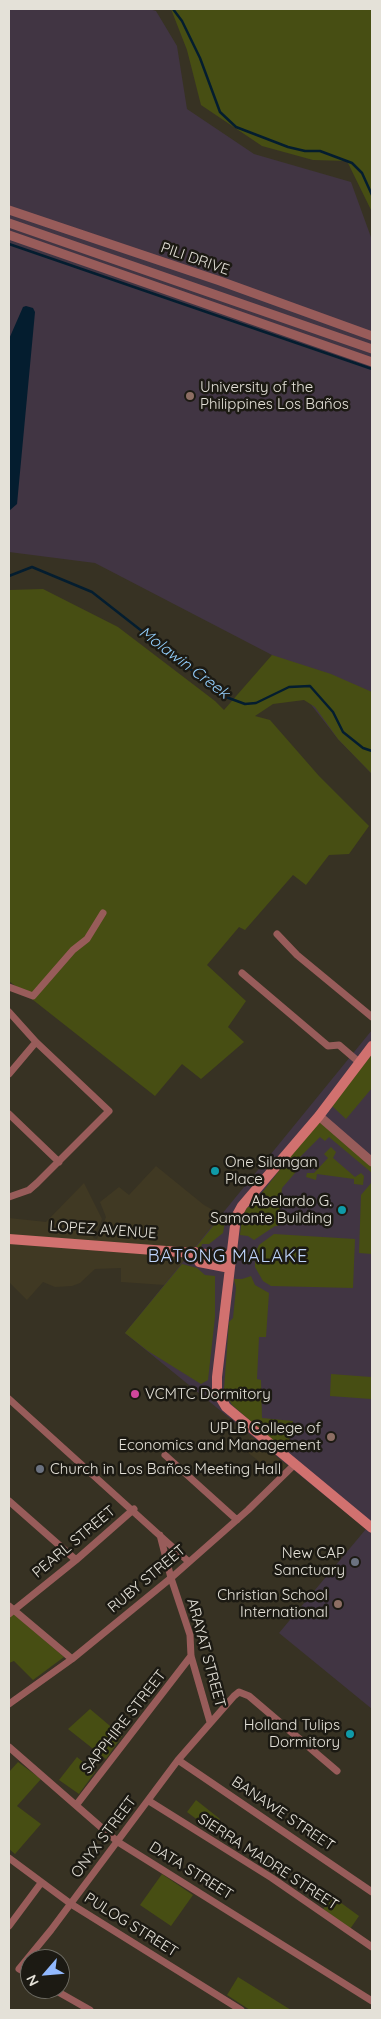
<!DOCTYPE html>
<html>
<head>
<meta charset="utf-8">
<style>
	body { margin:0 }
	#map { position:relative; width:381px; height:2019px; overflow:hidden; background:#373223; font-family:Quicksand,sans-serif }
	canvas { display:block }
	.frame { position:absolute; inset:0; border:10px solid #e4e1d8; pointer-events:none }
	.north { position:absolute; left:20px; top:1949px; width:50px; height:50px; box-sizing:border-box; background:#1c1a13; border:1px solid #6c6a62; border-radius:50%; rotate:243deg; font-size:14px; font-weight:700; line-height:20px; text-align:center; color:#e4e1d8 }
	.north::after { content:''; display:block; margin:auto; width:18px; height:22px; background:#91b8fd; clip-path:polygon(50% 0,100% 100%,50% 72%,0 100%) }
</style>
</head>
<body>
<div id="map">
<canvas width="381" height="2019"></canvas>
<div class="frame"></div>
<div class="north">N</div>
</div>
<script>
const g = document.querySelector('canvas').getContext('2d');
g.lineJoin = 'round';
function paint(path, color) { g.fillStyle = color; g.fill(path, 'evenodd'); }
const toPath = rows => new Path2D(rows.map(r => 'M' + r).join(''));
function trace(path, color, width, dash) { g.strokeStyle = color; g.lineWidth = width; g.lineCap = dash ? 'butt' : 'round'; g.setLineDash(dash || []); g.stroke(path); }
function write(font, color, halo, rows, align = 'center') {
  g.font = font + ' Quicksand,sans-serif'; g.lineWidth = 5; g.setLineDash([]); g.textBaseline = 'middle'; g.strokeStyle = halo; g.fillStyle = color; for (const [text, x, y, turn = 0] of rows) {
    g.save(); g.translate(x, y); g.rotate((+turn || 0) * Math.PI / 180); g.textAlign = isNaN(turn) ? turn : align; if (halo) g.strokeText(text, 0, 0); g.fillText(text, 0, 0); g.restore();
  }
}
const built = toPath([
	[156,1166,204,1205,222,1215,165,1285,121,1282,121,1268,95,1269,80,1283,72,1286,55,1287,43,1282,27,1300,9,1282,9,1218,46,1222,84,1183,102,1219,93,1238,97,1239,106,1217,100,1202,119,1187,129,1195],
	[252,1437,287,1465,278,1476,242,1448]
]);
const education = toPath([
	[9,9,149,9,156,11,177,46,187,109,254,154,351,182,372,240,372,774,338,739,272,655,95,563,9,552],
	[372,1030,372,1709,279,1633,366,1529,125,1333]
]);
const green = toPath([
	[171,9,372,9,372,212,347,161,313,160,262,146,201,105,187,50],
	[43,589,118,627,215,701,224,710,272,655,331,674,372,692,372,774,338,739,315,707,304,700,273,704,255,716,270,720,319,776,369,826,349,854,329,855,306,885,293,875,245,930,239,927,207,965,246,1001,228,1027,244,1042,201,1079,182,1064,155,1096,9,981,9,590],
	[372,1054,372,1088,346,1119,332,1106],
	[319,1119,372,1164,372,1173,329,1137,325,1141,320,1137,296,1161,301,1166,282,1188,278,1226,275,1226,254,1240,248,1236,240,1235,242,1217,247,1207,251,1207],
	[331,1147,336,1152,333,1158,355,1177,361,1173,364,1176,363,1185,354,1184,354,1179,317,1174,316,1180,306,1177,307,1173,314,1173,328,1158,324,1154],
	[372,1182,372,1254,359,1253,361,1195],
	[219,1219,225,1222,223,1233,209,1244,202,1244,201,1248,196,1247],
	[274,1234,355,1239,353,1288,271,1286,263,1281,255,1267,255,1253,259,1245],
	[182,1264,197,1268,205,1275,215,1276,215,1317,208,1380,201,1384,148,1351,125,1333],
	[251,1276,255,1285,269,1293,266,1337,259,1337,257,1379,261,1380,262,1418,293,1421,287,1453,232,1405,224,1389,229,1322,233,1318,236,1288,234,1279,242,1279],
	[331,1374,371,1377,371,1399,330,1396],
	[14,1614,64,1657,33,1680,14,1661,9,1663,9,1618],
	[90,1709,122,1736,106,1759,68,1729],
	[77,1757,95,1772,79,1794,59,1780],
	[18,1762,41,1779,17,1806,41,1824,15,1854,9,1849,9,1772],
	[196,1800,220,1819,211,1830,187,1812],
	[162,1874,193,1895,171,1926,140,1905],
	[333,1897,359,1916,350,1929,323,1909],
	[238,1977,291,2010,250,2010,227,1995]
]);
const water = toPath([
	[26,306,33,308,35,312,17,504,9,511,9,339,23,307]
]);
const stream = toPath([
	[173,9,182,21,200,58,220,112,236,127,288,147,305,151,320,151,352,163,362,173,372,195],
	[9,244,372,369],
	[9,576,32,567,92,592,226,697,245,704,256,703,289,687,310,686,333,712,343,732,363,748,372,751]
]);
const minor = toPath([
	[277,934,297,955,372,1017],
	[242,973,328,1046,339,1045,360,1063],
	[9,987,33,996,73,950,87,939,103,913],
	[9,1012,36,1042,109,1111,37,1183,29,1190,9,1197],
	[9,1074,36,1042],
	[9,1114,59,1162],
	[9,1399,189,1562],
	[165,1455,237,1520],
	[9,1501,76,1560],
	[160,1535,171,1578,190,1635,191,1656,210,1722],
	[9,1606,72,1659],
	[9,1614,76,1560,134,1509],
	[9,1704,72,1659,171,1578,248,1510,295,1464],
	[9,1747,118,1842,372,2001],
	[178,1760,372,1892],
	[149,1801,272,1878,372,1947],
	[77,1804,191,1656],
	[9,1858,71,1904,241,2010],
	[9,1926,41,1883],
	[30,1975,19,1969,51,1930,178,1760,234,1696,239,1692,249,1696,337,1771],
	[53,1989,90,2010]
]);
const tertiary = toPath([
	[9,210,220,281,372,336],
	[9,223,372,349],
	[9,235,372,362],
	[319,1116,372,1162]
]);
const secondary = toPath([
	[372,1046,319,1116,242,1206,236,1217,217,1377,217,1392,226,1407,372,1528],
	[9,1239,232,1256],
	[195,1252,199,1262,230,1268]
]);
const markers = [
	[190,396,5,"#8d6e63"],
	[215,1171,5,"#0f9aa8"],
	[342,1210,5,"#0f9aa8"],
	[135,1394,5,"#d1479c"],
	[331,1437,5,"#8d6e63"],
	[40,1469,5,"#6b7280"],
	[355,1562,5,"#6b7280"],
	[338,1604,5,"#8d6e63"],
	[350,1734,5,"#0f9aa8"]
];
const streetNames = [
	["PILI DRIVE",195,259,19],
	["LOPEZ AVENUE",103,1230,4],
	["PEARL STREET",74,1542,-40],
	["RUBY STREET",147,1579,-40],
	["ARAYAT STREET",206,1653,75],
	["SAPPHIRE STREET",124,1722,-52],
	["BANAWE STREET",283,1814,34],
	["ONYX STREET",104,1837,-53],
	["SIERRA MADRE STREET",268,1862,33],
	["DATA STREET",191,1871,32],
	["PULOG STREET",131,1925,32]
];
const poiNames = [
	["University of the",200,387,"left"],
	["Philippines Los Baños",200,404,"left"],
	["One Silangan",225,1162,"left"],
	["Place",225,1179,"left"],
	["Abelardo G.",332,1201],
	["Samonte Building",332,1218],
	["VCMTC Dormitory",145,1394,"left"],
	["UPLB College of",321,1428],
	["Economics and Management",321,1445],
	["Church in Los Baños Meeting Hall",50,1469,"left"],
	["New CAP",345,1553],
	["Sanctuary",345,1570],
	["Christian School",328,1595],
	["International",328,1612],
	["Holland Tulips",340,1725],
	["Dormitory",340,1742]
];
const waterNames = [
	["Molawin Creek",184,663,37]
];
const quarterNames = [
	["BATONG MALAKE",228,1257]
];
paint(built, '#403923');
paint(education, '#413543');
paint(green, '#474e13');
paint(water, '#041d2f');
trace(stream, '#041d2f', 2.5);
trace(minor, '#985c5a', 7);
trace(tertiary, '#985c5a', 9);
trace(secondary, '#d1716f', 10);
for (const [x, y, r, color] of markers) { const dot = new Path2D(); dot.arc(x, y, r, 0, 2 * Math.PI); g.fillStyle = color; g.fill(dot); trace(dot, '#1c1a13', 2); }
write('15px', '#e4e1d8', '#1c1a13', streetNames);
write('15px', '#e4e1d8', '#1c1a13', poiNames, 'right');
write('italic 16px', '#92cdfa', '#1c1a13', waterNames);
g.letterSpacing = '1px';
write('18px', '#bed4fb', '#1c1a13', quarterNames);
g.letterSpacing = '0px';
</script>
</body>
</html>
